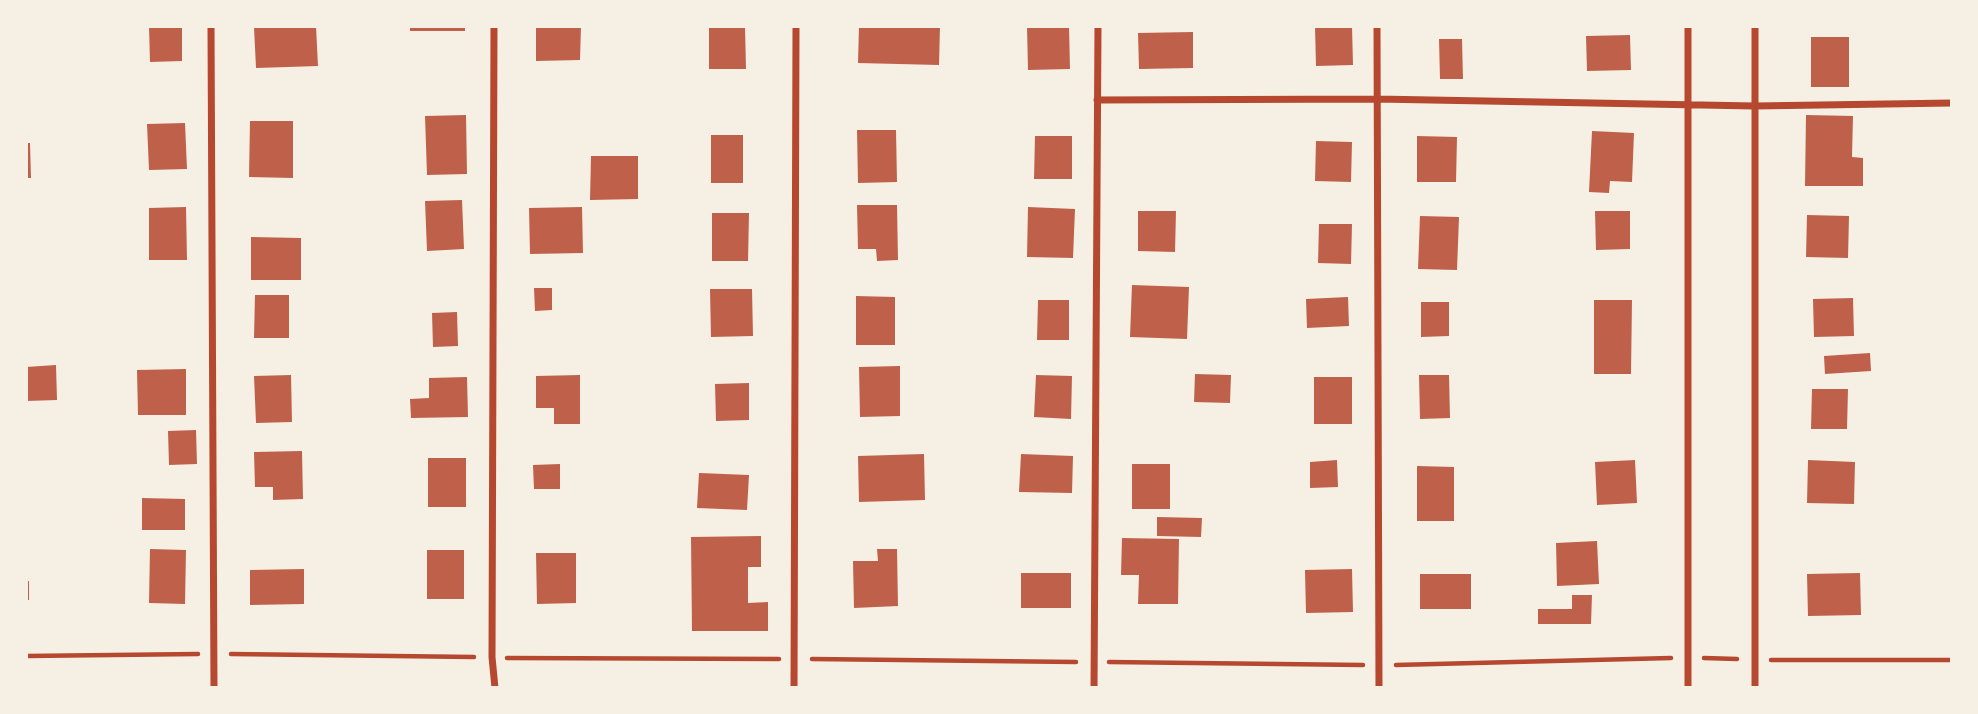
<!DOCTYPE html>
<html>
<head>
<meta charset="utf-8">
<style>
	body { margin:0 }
	#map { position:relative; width:1978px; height:714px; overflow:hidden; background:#f6efe4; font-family:"Noto Sans",sans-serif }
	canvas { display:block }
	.frame { position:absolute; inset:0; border:28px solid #f6efe4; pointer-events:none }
</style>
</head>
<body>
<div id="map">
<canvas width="1978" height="714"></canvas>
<div class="frame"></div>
</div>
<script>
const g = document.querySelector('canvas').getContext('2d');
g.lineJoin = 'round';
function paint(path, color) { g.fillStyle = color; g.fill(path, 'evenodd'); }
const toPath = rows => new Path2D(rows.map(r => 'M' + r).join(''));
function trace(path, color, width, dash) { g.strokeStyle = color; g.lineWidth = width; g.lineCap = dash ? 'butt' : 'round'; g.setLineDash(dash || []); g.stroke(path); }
const building = toPath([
	[149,26,182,26,182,61,150,62],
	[316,26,318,66,256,68,254,27],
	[410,26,465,26,465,31,410,31],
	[536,26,581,26,580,60,536,61],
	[709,26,745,26,746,69,709,69],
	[859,26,940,26,939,65,858,63],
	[1027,26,1069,26,1070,69,1028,70],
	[1315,26,1352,26,1353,65,1316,66],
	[1193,32,1193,68,1139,69,1138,33],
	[1630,35,1631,70,1587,71,1586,36],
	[1811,37,1849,37,1849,87,1811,87],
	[1439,39,1462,39,1463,79,1440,79],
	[466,115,467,174,427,175,425,116],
	[1806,115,1853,116,1852,157,1863,158,1863,186,1805,186],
	[250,121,293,121,293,178,249,177],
	[185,123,187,169,149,170,147,124],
	[857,130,896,130,897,182,858,183],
	[1592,131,1634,133,1632,182,1610,181,1609,193,1589,192],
	[711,135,743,135,743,183,711,183],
	[1035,136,1072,136,1072,179,1034,179],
	[1417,136,1457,137,1456,182,1417,182],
	[1316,141,1352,142,1351,182,1315,181],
	[26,143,30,143,31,178,26,178],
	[591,156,638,156,638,199,590,200],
	[462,200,464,249,427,251,425,201],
	[857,205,897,205,898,260,877,261,876,249,858,249],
	[186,207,187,260,149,260,149,208],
	[582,207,583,253,530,254,529,208],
	[1028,207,1075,209,1073,258,1027,257],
	[1138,211,1176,211,1175,252,1138,251],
	[1595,211,1630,211,1630,249,1596,250],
	[712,213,749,213,748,261,712,261],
	[1807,215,1849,216,1848,258,1806,257],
	[1420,216,1459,217,1457,270,1418,269],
	[1319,224,1352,224,1351,264,1318,263],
	[251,237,301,238,301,280,251,280],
	[1132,285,1189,287,1187,339,1130,337],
	[534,288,552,288,552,310,535,311],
	[710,289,752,289,753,336,711,337],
	[255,295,289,295,289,338,254,338],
	[856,296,895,297,895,345,856,345],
	[1348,297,1349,326,1307,328,1306,299],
	[1853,298,1854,336,1814,337,1813,299],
	[1038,300,1069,300,1069,340,1037,340],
	[1594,300,1632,300,1631,374,1594,374],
	[1421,302,1449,302,1449,336,1421,337],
	[457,312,458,346,433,347,432,313],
	[1870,353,1871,371,1825,374,1824,356],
	[56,365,57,400,26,401,26,367],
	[900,366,900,416,860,417,859,367],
	[186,369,186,415,138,415,137,370],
	[1195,374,1231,375,1230,403,1194,402],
	[291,375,292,422,256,423,254,376],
	[580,375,580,424,554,424,554,408,536,408,536,376],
	[1036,375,1072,376,1071,419,1034,417],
	[1419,375,1449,375,1450,418,1420,419],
	[467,377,468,417,411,418,410,399,429,398,429,378],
	[1314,377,1352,377,1352,424,1314,424],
	[749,383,749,420,716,421,715,384],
	[1812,389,1848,389,1847,429,1811,429],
	[196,430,197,464,169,465,168,431],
	[302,451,303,499,273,500,273,487,255,487,254,452],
	[924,454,925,500,859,502,858,456],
	[1021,454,1073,456,1072,493,1019,492],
	[428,458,466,458,466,507,428,507],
	[1337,460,1338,487,1310,488,1310,462],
	[1635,460,1637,503,1597,505,1595,462],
	[1808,460,1855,462,1854,504,1807,503],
	[560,464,560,489,534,489,533,465],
	[1132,464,1170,464,1170,509,1132,509],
	[1417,466,1454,467,1454,521,1417,521],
	[699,473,749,475,747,510,697,508],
	[142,498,185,499,185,530,142,530],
	[1157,517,1202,518,1201,537,1157,536],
	[761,536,761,567,748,567,748,603,768,602,768,631,692,631,691,537],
	[1122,538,1179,539,1178,604,1138,604,1139,575,1121,575],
	[1597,541,1599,584,1557,586,1556,543],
	[150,549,186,550,185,604,149,603],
	[877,549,897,549,898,606,854,608,853,561,878,561],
	[427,550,464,550,464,599,427,599],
	[536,553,576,553,576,603,537,604],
	[304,569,304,604,250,605,250,570],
	[1352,569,1353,612,1306,613,1305,570],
	[1021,573,1071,573,1071,608,1021,608],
	[1860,573,1861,615,1808,616,1807,574],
	[1420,574,1471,574,1471,609,1420,609],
	[26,581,29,581,29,600,26,600],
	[1572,595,1592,595,1591,624,1538,624,1538,609,1572,609]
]);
const path = toPath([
	[231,654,474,657],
	[26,656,198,654],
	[507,658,779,659],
	[1704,658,1737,659],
	[812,659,1076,662],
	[1771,660,1952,660],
	[1109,662,1363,665],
	[1396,665,1671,658]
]);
const minor = toPath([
	[211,26,214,688],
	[494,26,492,657,495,688],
	[1377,26,1379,688],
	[1688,26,1688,688],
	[1097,100,1377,99,1755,106,1952,103],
	[794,688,796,26],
	[1094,688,1098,26],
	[1755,688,1755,26]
]);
paint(building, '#bf614a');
trace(path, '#b5482f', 4.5);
trace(minor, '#b5482f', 7);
</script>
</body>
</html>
